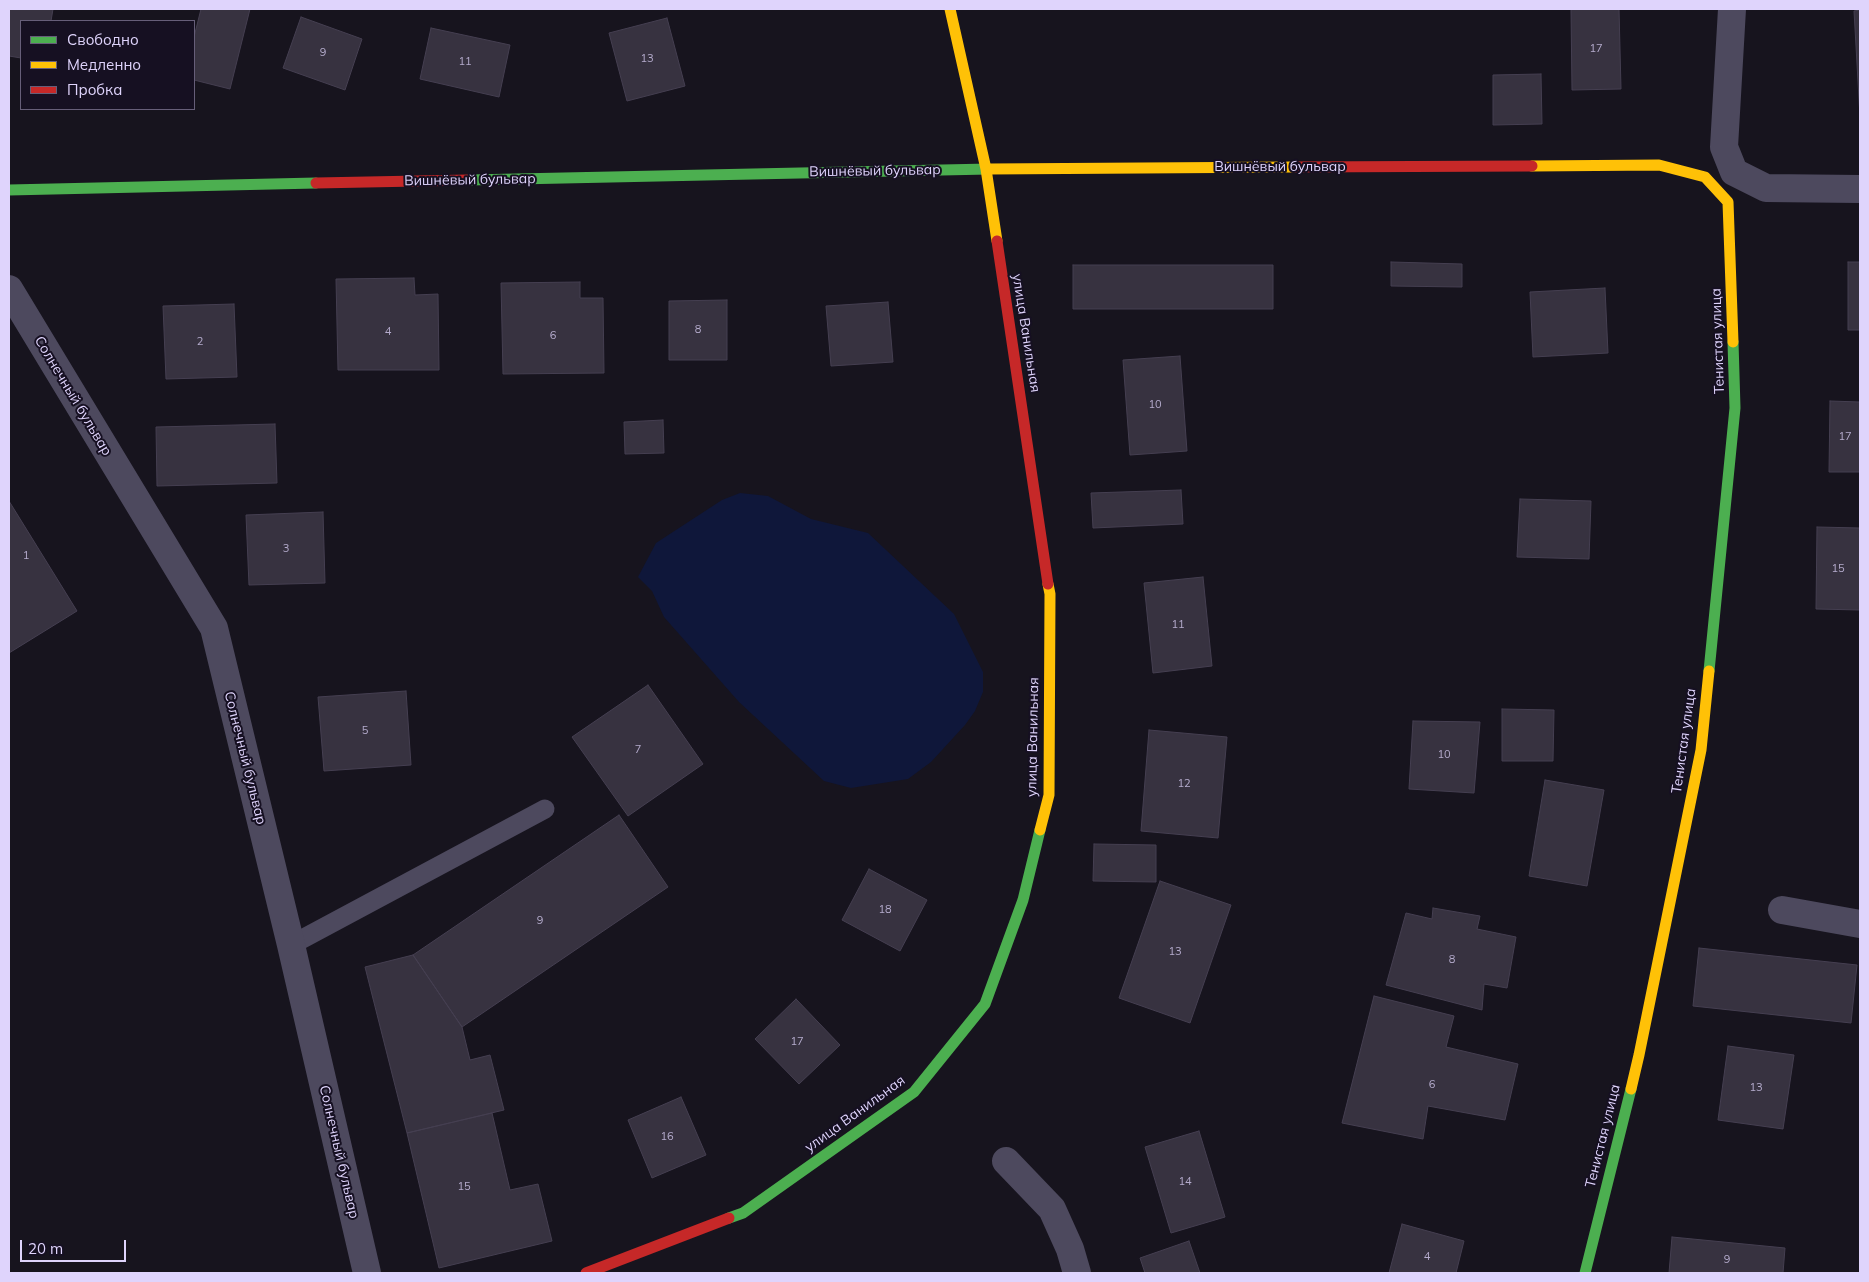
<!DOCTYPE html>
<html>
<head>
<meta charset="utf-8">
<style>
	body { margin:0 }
	#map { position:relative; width:1869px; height:1282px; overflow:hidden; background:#17141e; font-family:Mulish,sans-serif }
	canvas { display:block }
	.frame { position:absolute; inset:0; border:10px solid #dfd4fc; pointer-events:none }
	.legend { position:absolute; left:20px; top:20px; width:175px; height:90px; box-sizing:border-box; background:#161022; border:1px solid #665e79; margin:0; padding:6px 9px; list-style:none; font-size:15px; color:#dfd4fc }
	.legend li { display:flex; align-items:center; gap:10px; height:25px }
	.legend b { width:25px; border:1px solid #665e79 }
	.scale { position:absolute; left:20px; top:1240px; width:106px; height:22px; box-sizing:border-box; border:2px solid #dfd4fc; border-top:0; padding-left:6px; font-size:15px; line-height:18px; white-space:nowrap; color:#dfd4fc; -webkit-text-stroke:4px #161022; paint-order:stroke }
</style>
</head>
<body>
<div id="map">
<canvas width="1869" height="1282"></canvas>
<div class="frame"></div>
<ul class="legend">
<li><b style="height:6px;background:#4caf50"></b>Свободно</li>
<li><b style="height:6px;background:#ffc107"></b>Медленно</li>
<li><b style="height:6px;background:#c62828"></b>Пробка</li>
</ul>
<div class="scale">20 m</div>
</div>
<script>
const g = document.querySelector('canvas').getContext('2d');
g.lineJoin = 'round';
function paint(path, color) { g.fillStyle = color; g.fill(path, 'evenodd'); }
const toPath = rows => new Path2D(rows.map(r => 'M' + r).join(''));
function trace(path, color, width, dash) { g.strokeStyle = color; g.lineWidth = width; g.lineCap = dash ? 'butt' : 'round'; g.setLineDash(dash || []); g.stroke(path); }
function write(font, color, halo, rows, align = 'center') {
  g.font = font + ' Mulish,sans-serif'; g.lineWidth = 4; g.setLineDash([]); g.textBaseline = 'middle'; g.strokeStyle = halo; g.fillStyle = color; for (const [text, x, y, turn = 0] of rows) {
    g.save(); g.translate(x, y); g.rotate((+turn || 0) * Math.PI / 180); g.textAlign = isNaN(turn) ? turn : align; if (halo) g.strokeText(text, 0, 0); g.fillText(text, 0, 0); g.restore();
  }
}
const water = toPath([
	[740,493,768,496,811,519,868,533,954,614,983,672,983,692,975,711,965,725,931,762,908,779,851,788,824,781,739,702,664,617,652,591,638,577,656,543,722,500]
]);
const building = toPath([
	[9,9,53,9,51,21,21,21,21,58,9,56,9,9],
	[201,9,250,9,230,89,194,80,194,37,201,9],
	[1571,9,1619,9,1621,89,1572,90,1571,9],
	[1860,10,1860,117,1854,11,1860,10],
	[301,17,362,39,345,90,283,68,301,17],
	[667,18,685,86,627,101,609,33,667,18],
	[431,28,510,45,499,97,420,79,431,28],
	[1541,74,1542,124,1493,125,1493,75,1541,74],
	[1391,262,1462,264,1462,287,1391,286,1391,262],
	[1848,262,1860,262,1860,330,1848,330,1848,262],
	[1073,265,1273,265,1273,309,1073,309,1073,265],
	[414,278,415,295,438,294,439,370,338,370,336,279,414,278],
	[580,282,580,298,603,298,604,373,503,374,501,283,580,282],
	[1605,288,1608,353,1533,357,1530,292,1605,288],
	[727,300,727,360,669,360,669,301,727,300],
	[888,302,893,362,831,366,826,306,888,302],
	[234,304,237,377,166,379,163,306,234,304],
	[1180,356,1187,451,1130,455,1123,360,1180,356],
	[1830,401,1860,402,1860,472,1829,472,1830,401],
	[663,420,664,453,625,454,624,422,663,420],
	[275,424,277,483,157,486,156,427,275,424],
	[1181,490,1183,524,1093,528,1091,493,1181,490],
	[1520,499,1591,501,1589,559,1517,557,1520,499],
	[9,501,77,611,9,653,9,501],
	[323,512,325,583,249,585,246,515,323,512],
	[1817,527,1860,528,1860,610,1816,609,1817,527],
	[1203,577,1212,666,1153,673,1144,583,1203,577],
	[648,685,703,764,628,816,572,737,648,685],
	[406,691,411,765,324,771,318,697,406,691],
	[1502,709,1554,710,1553,761,1502,761,1502,709],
	[1413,721,1480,722,1474,793,1409,789,1413,721],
	[1149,730,1227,737,1218,838,1141,831,1149,730],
	[1545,780,1604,790,1587,886,1529,876,1545,780],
	[619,815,668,887,462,1027,413,955,619,815],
	[1094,844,1156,845,1156,882,1093,881,1094,844],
	[869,869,927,900,900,951,842,920,869,869],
	[1160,881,1231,905,1190,1023,1119,998,1160,881],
	[1433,908,1480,916,1477,929,1516,937,1507,988,1484,984,1482,1010,1386,985,1406,913,1432,919,1433,908],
	[1699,948,1857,965,1851,1023,1693,1006,1699,948],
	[413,955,462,1027,470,1060,490,1055,504,1110,407,1133,365,967,413,955],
	[1374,996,1454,1016,1446,1047,1518,1064,1505,1120,1428,1106,1423,1139,1342,1123,1374,996],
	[796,999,840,1045,799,1084,755,1039,796,999],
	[1728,1046,1794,1055,1783,1129,1718,1120,1728,1046],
	[681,1097,706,1155,652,1178,628,1120,681,1097],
	[492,1113,510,1190,538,1184,552,1241,439,1268,407,1133,492,1113],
	[1199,1131,1225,1217,1171,1233,1145,1147,1199,1131],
	[1402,1224,1464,1241,1456,1273,1389,1273,1402,1224],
	[1672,1237,1785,1248,1783,1273,1669,1273,1672,1237],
	[1189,1241,1200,1273,1145,1273,1140,1258,1189,1241]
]);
const lane = toPath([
	[291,945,545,809]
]);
const street = toPath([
	[1732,9,1724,147,1734,172,1766,188,1860,189],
	[9,289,214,628,291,945,367,1273],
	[1782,910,1860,924],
	[1006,1161,1052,1209,1070,1249,1077,1273]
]);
const fast = toPath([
	[469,180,989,169],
	[9,190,316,183],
	[1709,671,1735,408,1733,342],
	[729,1218,743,1213,914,1092,985,1004,1023,900,1040,830],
	[1585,1273,1631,1089]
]);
const slow = toPath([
	[950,9,986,169,997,241],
	[1532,166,1659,165,1705,177,1728,202,1733,342],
	[989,169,1294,167],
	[1040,830,1049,795,1050,594,1048,584],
	[1631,1089,1639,1055,1701,750,1709,671]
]);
const jam = toPath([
	[1294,167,1532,166],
	[316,183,469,180],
	[997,241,1048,584],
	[586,1273,729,1218]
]);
const numberNames = [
	["17",1596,49],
	["9",323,53],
	["13",647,59],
	["11",465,62],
	["8",698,330],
	["4",388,332],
	["6",553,336],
	["2",200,342],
	["10",1155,405],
	["17",1845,437],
	["3",286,549],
	["1",26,556],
	["15",1838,569],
	["11",1178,625],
	["5",365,731],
	["7",638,750],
	["10",1444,755],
	["12",1184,784],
	["18",885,910],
	["9",540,921],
	["13",1175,952],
	["8",1452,960],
	["17",797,1042],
	["6",1432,1085],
	["13",1756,1088],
	["16",667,1137],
	["14",1185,1182],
	["15",464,1187],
	["4",1427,1257],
	["9",1727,1260]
];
const streetNames = [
	["Вишнёвый бульвар",1280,167],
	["Вишнёвый бульвар",875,171,-1],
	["Вишнёвый бульвар",470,180,-1],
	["улица Ванильная",1026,333,81],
	["Тенистая улица",1718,341,-92],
	["Солнечный бульвар",73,396,59],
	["улица Ванильная",1033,737,-89],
	["Тенистая улица",1684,741,-82],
	["Солнечный бульвар",245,758,76],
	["улица Ванильная",855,1114,-36],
	["Тенистая улица",1603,1136,-76],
	["Солнечный бульвар",339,1152,77]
];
paint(water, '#0f173a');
paint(building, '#373240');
trace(building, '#453f51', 1);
trace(lane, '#4d495e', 19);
trace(street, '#4d495e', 28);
trace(fast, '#4caf50', 11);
trace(slow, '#ffc107', 11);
trace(jam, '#c62828', 11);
write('11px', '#b5accd', null, numberNames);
write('14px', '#dfd4fc', '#161022', streetNames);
</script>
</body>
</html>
